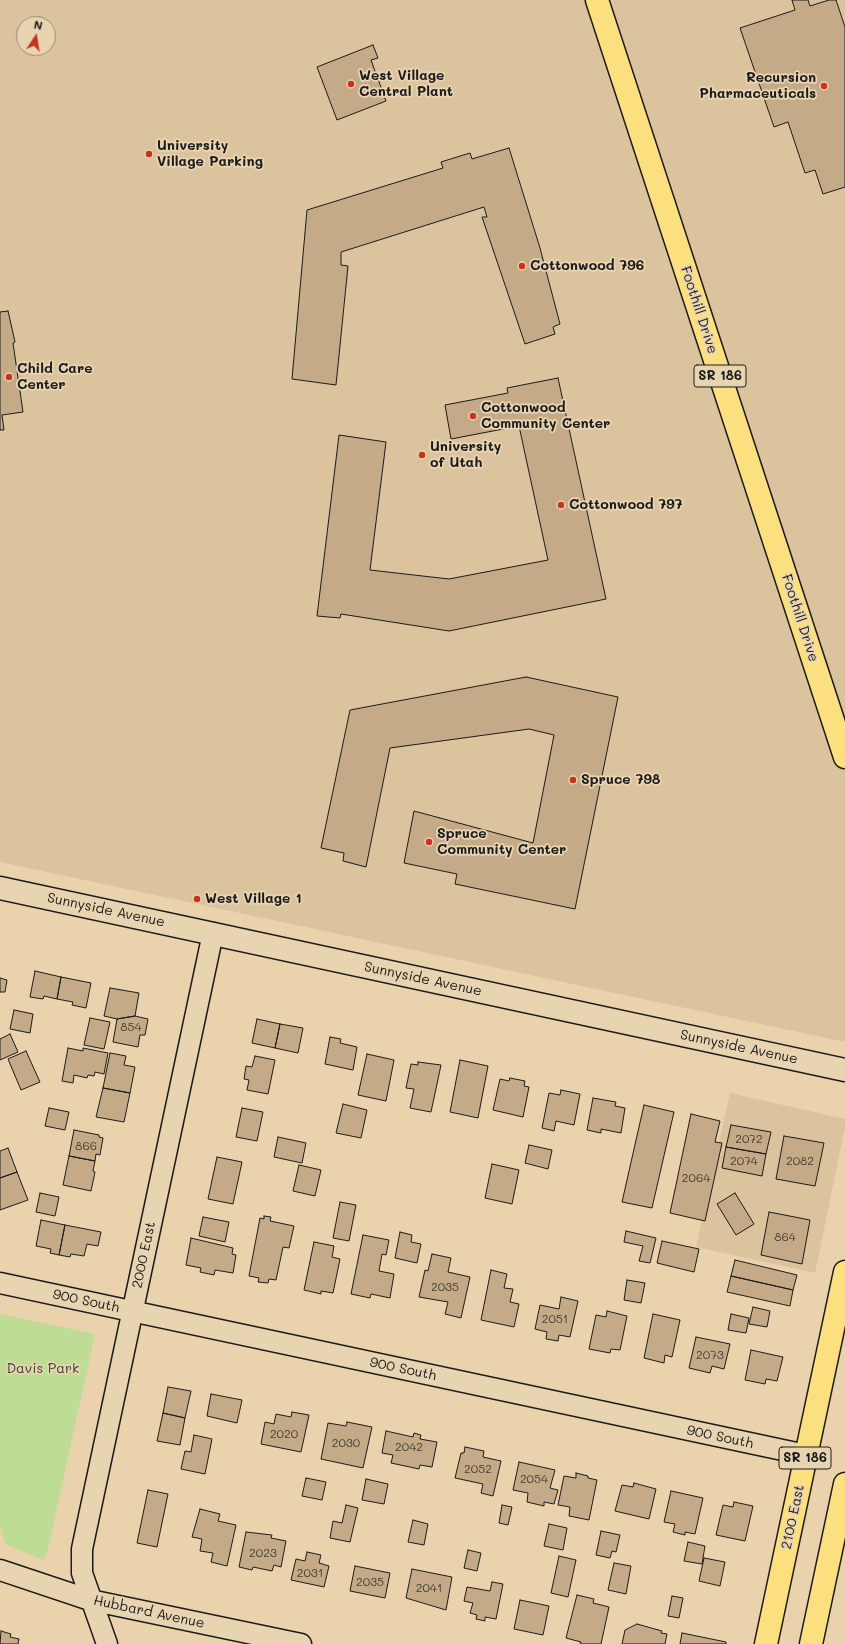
<!DOCTYPE html>
<html>
<head>
<meta charset="utf-8">
<style>
	body { margin:0 }
	#map { position:relative; width:845px; height:1644px; overflow:hidden; background:#ead2ad; font-family:Mali,sans-serif }
	canvas { display:block }
	.north { position:absolute; left:16px; top:16px; width:40px; height:40px; box-sizing:border-box; background:#e9d4b2; border:1px solid #978a76; border-radius:50%; rotate:12deg; font-size:11px; font-weight:700; line-height:16px; text-align:center; color:#1c1c1c }
	.north::after { content:''; display:block; margin:auto; width:14px; height:18px; background:#c8321e; clip-path:polygon(50% 0,100% 100%,50% 72%,0 100%) }
</style>
</head>
<body>
<div id="map">
<canvas width="845" height="1644"></canvas>
<div class="north">N</div>
</div>
<script>
const g = document.querySelector('canvas').getContext('2d');
g.lineJoin = 'round';
function paint(path, color) { g.fillStyle = color; g.fill(path, 'evenodd'); }
const toPath = rows => new Path2D(rows.map(r => 'M' + r).join(''));
function trace(path, color, width, dash) { g.strokeStyle = color; g.lineWidth = width; g.lineCap = dash ? 'butt' : 'round'; g.setLineDash(dash || []); g.stroke(path); }
function write(font, color, halo, rows, align = 'center') {
  g.font = font + ' Mali,sans-serif'; g.lineWidth = 3.5; g.setLineDash([]); g.textBaseline = 'middle'; g.strokeStyle = halo; g.fillStyle = color; for (const [text, x, y, turn = 0] of rows) {
    g.save(); g.translate(x, y); g.rotate((+turn || 0) * Math.PI / 180); g.textAlign = isNaN(turn) ? turn : align; if (halo) g.strokeText(text, 0, 0); g.fillText(text, 0, 0); g.restore();
  }
}
const built = toPath([
	[0,0,845,0,845,1042,0,862],
	[24,24,48,24,48,48,24,48],
	[730,1093,845,1119,845,1127,815,1273,696,1247]
]);
const green = toPath([
	[0,1314,95,1334,47,1553,43,1560,5,1544,0,1526]
]);
const building = toPath([
	[792,0,808,0,810,6,829,0,836,0,845,27,845,187,823,194,815,170,805,173,788,122,774,127,740,28,795,10,792,0],
	[373,45,378,58,371,60,386,101,337,120,317,67,373,45],
	[509,148,540,248,560,324,553,327,555,334,525,344,482,217,487,217,484,207,341,252,341,265,348,266,336,385,292,379,307,210,443,168,441,162,470,153,472,159,509,148],
	[8,311,15,342,13,343,23,412,2,415,4,430,0,430,0,312,8,311],
	[558,378,606,599,449,631,341,614,340,618,317,616,339,435,386,442,370,570,449,579,548,560,519,426,451,439,445,405,508,393,507,388,558,378],
	[526,677,618,697,575,909,455,884,457,874,404,863,414,811,533,843,554,735,529,729,390,748,366,867,343,861,344,853,321,848,350,710,526,677],
	[35,971,61,977,57,999,44,996,43,999,30,997,35,971],
	[61,977,91,983,86,1008,72,1005,73,1002,57,999,61,977],
	[0,978,7,980,5,992,0,992,0,978],
	[110,988,139,993,135,1016,117,1019,104,1016,110,988],
	[14,1010,33,1014,30,1033,10,1029,14,1010],
	[135,1016,148,1019,145,1035,140,1035,138,1047,113,1042,117,1019,135,1016],
	[90,1018,110,1022,104,1049,84,1045,90,1018],
	[257,1019,280,1024,275,1048,252,1043,257,1019],
	[280,1024,303,1028,298,1053,275,1048,280,1024],
	[10,1034,18,1052,0,1060,0,1039,10,1034],
	[330,1037,341,1039,340,1043,357,1047,353,1070,325,1064,330,1037],
	[68,1048,83,1051,83,1048,108,1053,104,1074,95,1072,94,1076,88,1075,87,1078,74,1075,73,1083,62,1081,68,1048],
	[26,1051,40,1082,21,1090,8,1059,26,1051],
	[110,1053,126,1056,124,1065,135,1067,130,1093,103,1088,110,1053],
	[367,1054,394,1060,386,1101,358,1095,367,1054],
	[255,1056,275,1060,268,1094,247,1090,249,1080,244,1079,246,1066,252,1067,255,1056],
	[460,1060,488,1066,478,1118,450,1112,460,1060],
	[418,1062,441,1065,431,1112,410,1108,414,1089,406,1088,411,1064,418,1065,418,1062],
	[510,1078,525,1081,524,1086,529,1087,523,1117,493,1110,500,1079,509,1081,510,1078],
	[103,1088,130,1093,124,1122,96,1117,103,1088],
	[561,1090,580,1094,574,1125,556,1121,554,1131,542,1128,549,1093,560,1095,561,1090],
	[593,1098,616,1102,615,1106,625,1108,621,1133,601,1129,601,1133,587,1130,593,1098],
	[343,1104,367,1110,361,1138,336,1133,343,1104],
	[644,1105,674,1112,652,1208,622,1202,644,1105],
	[49,1108,69,1112,65,1130,45,1126,49,1108],
	[242,1108,263,1112,257,1141,236,1137,242,1108],
	[691,1114,720,1121,715,1142,722,1143,705,1221,670,1213,691,1114],
	[731,1125,771,1132,766,1154,726,1147,731,1125],
	[74,1130,99,1135,99,1137,103,1138,100,1155,96,1154,95,1161,69,1156,74,1130],
	[784,1136,824,1143,815,1186,776,1179,784,1136],
	[278,1137,306,1143,302,1163,274,1157,278,1137],
	[529,1145,552,1150,548,1169,525,1163,529,1145],
	[726,1147,766,1154,762,1176,722,1168,726,1147],
	[8,1148,17,1172,0,1178,0,1151,8,1148],
	[69,1156,95,1161,93,1171,95,1172,91,1191,63,1185,69,1156],
	[217,1157,242,1162,233,1204,208,1199,217,1157],
	[492,1164,519,1170,512,1204,485,1198,492,1164],
	[299,1165,321,1170,315,1196,293,1191,299,1165],
	[17,1172,28,1200,0,1210,0,1178,17,1172],
	[40,1193,59,1197,55,1216,36,1212,40,1193],
	[735,1193,754,1224,736,1235,717,1204,735,1193],
	[340,1202,356,1205,349,1241,333,1238,340,1202],
	[769,1212,810,1220,802,1264,761,1255,769,1212],
	[264,1216,271,1217,270,1221,294,1226,289,1248,283,1247,276,1280,269,1279,268,1283,258,1282,259,1278,249,1276,260,1218,264,1219,264,1216],
	[203,1217,229,1222,225,1242,199,1236,203,1217],
	[41,1220,65,1225,59,1255,50,1253,51,1249,36,1246,41,1220],
	[65,1225,101,1232,98,1246,87,1244,84,1256,71,1254,70,1257,59,1255,65,1225],
	[626,1231,656,1238,650,1263,639,1261,643,1246,624,1242,626,1231],
	[400,1232,412,1235,411,1242,421,1244,417,1263,395,1258,400,1232],
	[363,1235,389,1240,386,1255,382,1254,379,1271,394,1274,390,1298,371,1294,370,1298,351,1294,363,1235],
	[191,1238,233,1248,232,1254,236,1255,233,1273,215,1270,214,1275,200,1272,201,1268,186,1265,191,1238],
	[662,1241,699,1249,694,1272,657,1263,662,1241],
	[314,1242,334,1246,332,1257,340,1259,333,1293,321,1291,321,1294,304,1290,314,1242],
	[432,1254,451,1258,448,1272,470,1277,461,1318,445,1314,448,1302,419,1297,425,1270,428,1271,432,1254],
	[735,1260,797,1275,793,1290,731,1276,735,1260],
	[491,1270,507,1274,504,1288,513,1289,510,1302,519,1304,514,1327,481,1320,491,1270],
	[731,1276,793,1290,790,1306,727,1292,731,1276],
	[627,1280,645,1283,641,1303,624,1300,627,1280],
	[561,1297,578,1301,570,1337,559,1335,558,1341,546,1339,547,1332,535,1329,540,1305,559,1309,561,1297],
	[753,1307,770,1311,767,1327,749,1324,753,1307],
	[607,1311,627,1316,620,1350,611,1349,610,1353,589,1349,596,1315,606,1317,607,1311],
	[653,1314,680,1320,672,1357,665,1355,664,1363,644,1358,653,1314],
	[731,1314,749,1318,746,1333,728,1330,731,1314],
	[696,1337,730,1344,724,1369,712,1366,710,1373,689,1368,696,1337],
	[751,1350,783,1357,777,1381,766,1379,765,1384,745,1380,751,1350],
	[168,1387,191,1391,185,1418,163,1413,168,1387],
	[211,1394,242,1400,237,1423,207,1416,211,1394],
	[292,1412,309,1415,301,1452,261,1444,265,1422,274,1424,276,1414,291,1417,292,1412],
	[163,1413,185,1418,180,1445,157,1441,163,1413],
	[347,1422,372,1427,363,1468,321,1459,328,1423,346,1426,347,1422],
	[386,1431,413,1437,414,1433,421,1435,420,1439,437,1442,432,1467,420,1465,419,1469,391,1463,393,1455,382,1453,386,1431],
	[194,1435,212,1439,205,1474,181,1469,185,1451,191,1452,194,1435],
	[465,1447,484,1451,483,1457,501,1461,493,1496,481,1493,483,1484,455,1478,461,1453,464,1453,465,1447],
	[519,1462,555,1470,550,1488,558,1490,554,1504,544,1502,544,1506,527,1502,528,1493,513,1490,519,1462],
	[576,1473,588,1476,588,1478,597,1480,589,1520,569,1516,570,1507,558,1505,564,1476,576,1478,576,1473],
	[306,1478,326,1482,322,1500,302,1496,306,1478],
	[366,1479,388,1484,384,1504,362,1500,366,1479],
	[634,1483,656,1489,649,1519,615,1511,622,1485,633,1487,634,1483],
	[148,1490,168,1494,157,1547,137,1543,148,1490],
	[671,1491,703,1498,695,1534,685,1532,685,1535,673,1532,675,1524,664,1522,671,1491],
	[734,1502,753,1506,745,1541,716,1535,723,1505,733,1507,734,1502],
	[346,1505,358,1508,350,1542,330,1538,333,1521,342,1523,346,1505],
	[502,1505,512,1507,508,1525,499,1523,502,1505],
	[200,1509,220,1514,218,1521,236,1525,227,1566,211,1562,213,1553,200,1551,202,1539,192,1537,200,1509],
	[413,1520,428,1524,424,1545,408,1542,413,1520],
	[549,1524,567,1528,563,1550,544,1546,549,1524],
	[601,1531,620,1535,616,1552,612,1551,610,1558,596,1555,601,1531],
	[246,1532,272,1535,271,1538,286,1541,281,1567,274,1565,272,1571,253,1567,252,1570,239,1567,246,1532],
	[688,1542,705,1546,702,1564,684,1561,688,1542],
	[468,1550,481,1553,477,1571,464,1568,468,1550],
	[307,1552,321,1555,319,1563,329,1566,324,1587,291,1580,296,1559,305,1561,307,1552],
	[559,1556,576,1560,568,1597,551,1593,559,1556],
	[704,1558,725,1562,720,1586,699,1581,704,1558],
	[614,1563,631,1566,626,1594,608,1590,614,1563],
	[355,1566,390,1573,385,1598,350,1591,355,1566],
	[412,1569,452,1577,446,1610,406,1598,412,1569],
	[492,1582,503,1584,496,1619,485,1617,485,1621,476,1619,477,1615,470,1613,473,1603,464,1601,467,1587,490,1591,492,1582],
	[577,1595,594,1599,593,1603,609,1607,601,1644,580,1644,581,1642,566,1638,577,1595],
	[672,1596,683,1598,679,1618,668,1616,672,1596],
	[520,1600,549,1606,543,1635,514,1629,520,1600],
	[637,1624,662,1631,661,1633,667,1634,665,1644,622,1644,625,1630,637,1624],
	[1,1631,11,1634,10,1637,19,1639,18,1644,0,1644,1,1631],
	[682,1633,726,1642,726,1644,680,1644,682,1633]
]);
const minor = toPath([
	[0,1283,806,1455],
	[0,1570,90,1600,301,1644],
	[107,1644,82,1573,82,1549,213,933]
]);
const secondary = toPath([
	[0,888,845,1070]
]);
const primary = toPath([
	[597,0,845,757],
	[766,1644,845,1272],
	[811,1644,845,1484]
]);
const markers = [
	[351,84,4,"#c8321e"],
	[824,86,4,"#c8321e"],
	[149,154,4,"#c8321e"],
	[522,266,4,"#c8321e"],
	[9,377,4,"#c8321e"],
	[473,416,4,"#c8321e"],
	[422,455,4,"#c8321e"],
	[561,505,4,"#c8321e"],
	[573,780,4,"#c8321e"],
	[429,842,4,"#c8321e"],
	[197,899,4,"#c8321e"]
];
const numberNames = [
	["854",131,1027],
	["2072",749,1139],
	["866",86,1146],
	["2074",744,1161],
	["2082",800,1161],
	["2064",696,1178],
	["864",785,1237],
	["2035",445,1287],
	["2051",555,1319],
	["2073",710,1355],
	["2020",284,1434],
	["2030",346,1443],
	["2042",409,1447],
	["2052",478,1469],
	["2054",534,1479],
	["2023",263,1553],
	["2031",310,1573],
	["2035",370,1582],
	["2041",429,1588]
];
const shields = [
	[720,376,52],
	[805,1458,52]
];
const shieldNames = [
	["SR 186",720,376],
	["SR 186",805,1458]
];
const poiNames = [
	["West Village",359,76],
	["Central Plant",359,92],
	["Recursion",816,78,"right"],
	["Pharmaceuticals",816,94,"right"],
	["University",157,146],
	["Village Parking",157,162],
	["Cottonwood 796",530,266],
	["Child Care",17,369],
	["Center",17,385],
	["Cottonwood",481,408],
	["Community Center",481,424],
	["University",430,447],
	["of Utah",430,463],
	["Cottonwood 797",569,505],
	["Spruce 798",581,780],
	["Spruce",437,834],
	["Community Center",437,850],
	["West Village 1",205,899]
];
const streetNames = [
	["Foothill Drive",699,310,72],
	["Foothill Drive",800,618,72],
	["Sunnyside Avenue",106,910,12],
	["Sunnyside Avenue",423,979,12],
	["Sunnyside Avenue",739,1047,12],
	["2000 East",144,1255,-78],
	["900 South",86,1301,12],
	["900 South",403,1369,12],
	["900 South",720,1437,12],
	["2100 East",793,1517,-78],
	["Hubbard Avenue",149,1612,12]
];
const parkNames = [
	["Davis Park",43,1369]
];
paint(built, '#dbc39e');
paint(green, '#bfdc94');
paint(building, '#c4aa86');
trace(building, '#1c1c1c', 1);
trace(minor, '#1c1c1c', 23);
trace(secondary, '#1c1c1c', 25);
trace(primary, '#1c1c1c', 25);
trace(minor, '#e9d4b2', 20);
trace(secondary, '#e9d4b2', 22);
trace(primary, '#fce080', 22);
for (const [x, y, r, color] of markers) { const dot = new Path2D(); dot.arc(x, y, r, 0, 2 * Math.PI); g.fillStyle = color; g.fill(dot); trace(dot, '#e9d4b2', 1.5); }
write('12px', '#464036', null, numberNames);
for (const [x, y, w] of shields) { const box = new Path2D(); box.roundRect(x - w / 2, y - 11, w, 22, 3); g.fillStyle = '#e9d4b2'; g.fill(box); trace(box, '#1c1c1c', 1); }
write('bold 13px', '#1c1c1c', null, shieldNames);
write('bold 14px', '#1c1c1c', '#e9d4b2', poiNames, 'left');
write('14px', '#1c1c1c', '#e9d4b2', streetNames);
write('14px', '#3d4234', '#e9d4b2', parkNames);
</script>
</body>
</html>
